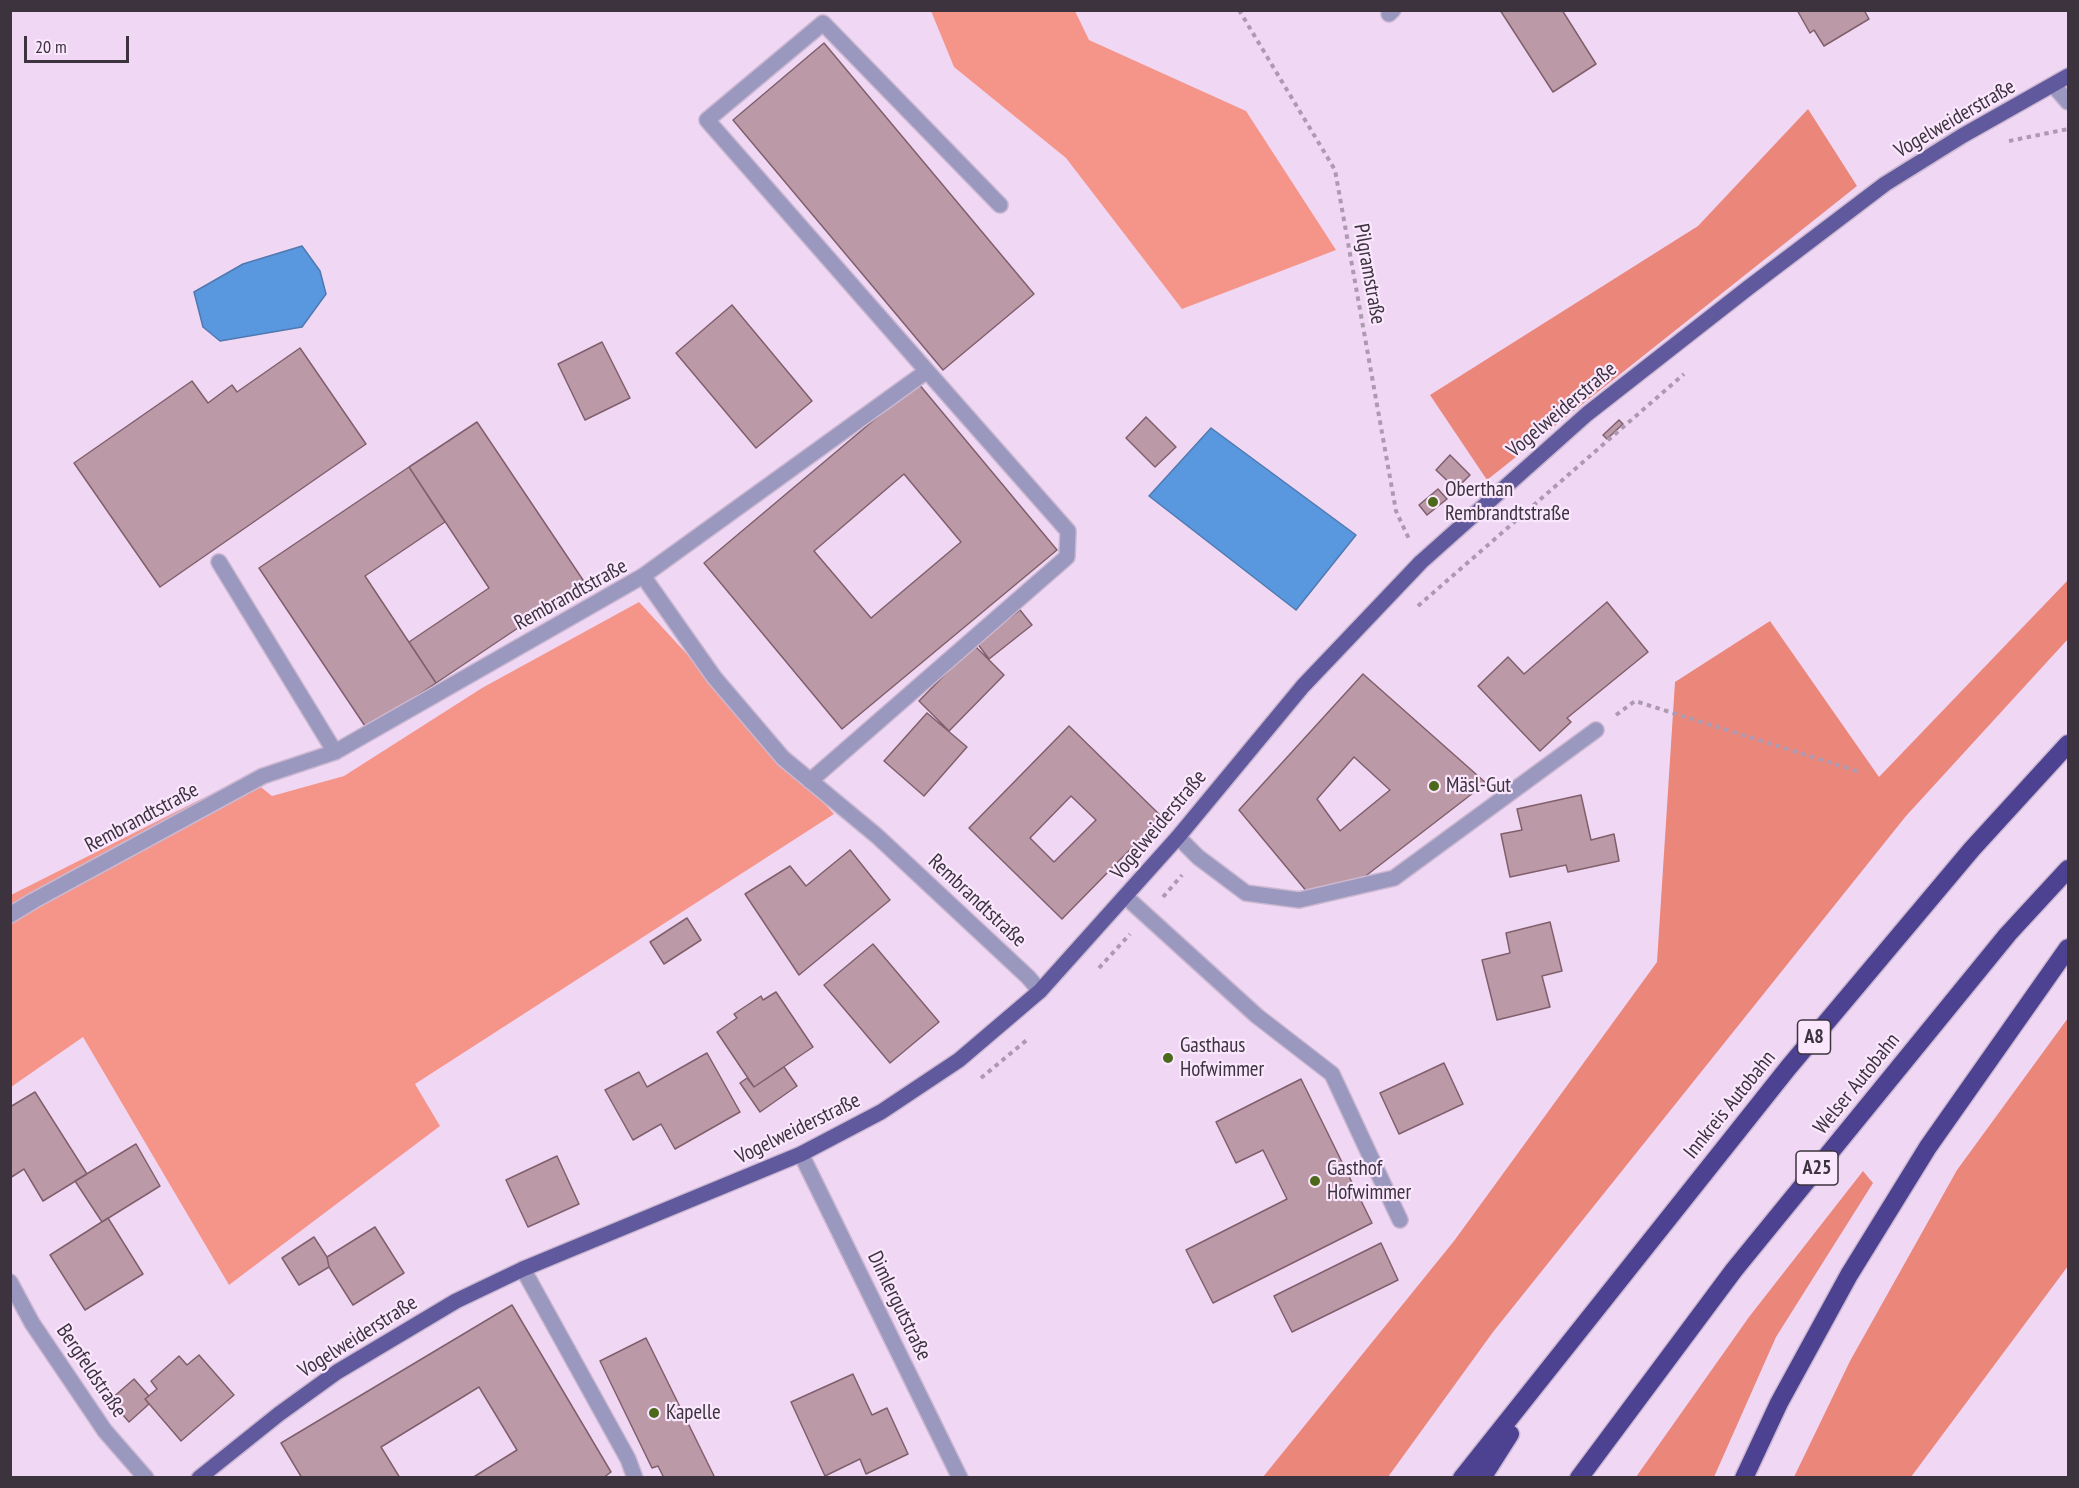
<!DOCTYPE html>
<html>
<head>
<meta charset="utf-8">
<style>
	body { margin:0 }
	#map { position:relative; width:2079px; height:1488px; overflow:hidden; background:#f0d8f5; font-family:"PT Sans Narrow",sans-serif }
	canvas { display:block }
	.frame { position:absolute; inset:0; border:12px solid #3c333e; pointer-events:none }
	.scale { position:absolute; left:24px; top:36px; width:105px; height:27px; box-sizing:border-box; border:3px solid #3c333e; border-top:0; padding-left:8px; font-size:18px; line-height:21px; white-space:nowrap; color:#3c333e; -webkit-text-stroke:4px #fae7fe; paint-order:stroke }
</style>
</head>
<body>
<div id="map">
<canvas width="2079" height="1488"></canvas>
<div class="frame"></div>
<div class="scale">20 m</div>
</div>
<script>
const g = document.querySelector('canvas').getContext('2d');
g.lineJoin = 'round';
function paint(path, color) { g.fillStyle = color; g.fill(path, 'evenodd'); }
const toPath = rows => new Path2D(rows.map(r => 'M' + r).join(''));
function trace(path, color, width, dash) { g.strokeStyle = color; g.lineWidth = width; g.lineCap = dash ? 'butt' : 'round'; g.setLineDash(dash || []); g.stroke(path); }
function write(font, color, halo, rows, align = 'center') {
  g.font = font + ' "PT Sans Narrow",sans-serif'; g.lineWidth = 4.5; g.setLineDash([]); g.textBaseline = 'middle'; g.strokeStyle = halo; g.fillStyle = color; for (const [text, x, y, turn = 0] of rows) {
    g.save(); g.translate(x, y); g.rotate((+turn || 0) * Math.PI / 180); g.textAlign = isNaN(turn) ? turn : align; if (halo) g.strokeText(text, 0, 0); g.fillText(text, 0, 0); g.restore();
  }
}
const green = toPath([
	[931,11,1075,11,1089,40,1246,111,1336,250,1182,309,1066,158,954,67],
	[639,602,834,814,415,1084,440,1126,229,1285,83,1037,11,1087,11,895,247,776,272,796,344,776,482,688]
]);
const forest = toPath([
	[1808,109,1857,186,1487,480,1430,395,1698,226],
	[2068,580,2068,639,1906,816,1493,1332,1388,1477,1263,1477,1454,1241,1657,962,1675,682,1770,621,1879,777],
	[2068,1018,2068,1266,1911,1477,1794,1477,1850,1361,1957,1170],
	[1863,1171,1873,1183,1776,1337,1714,1477,1636,1477,1749,1317]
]);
const water = toPath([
	[302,246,320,271,326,294,302,327,220,341,203,327,194,292,243,264,302,246],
	[1211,428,1356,535,1296,610,1149,496,1211,428]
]);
const building = toPath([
	[1500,10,1562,10,1596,64,1553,92,1500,10],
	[1797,10,1864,10,1869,19,1824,46,1814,30,1810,33,1797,10],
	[824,43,1034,294,943,370,733,120,824,43],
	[732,305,812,401,756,448,676,353,732,305],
	[602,342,630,398,585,420,558,364,602,342],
	[300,348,366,444,160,587,74,463,192,381,208,403,232,385,237,392,300,348],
	[918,383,1057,550,842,729,704,563,918,383],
	[904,474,961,542,871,618,814,551,904,474],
	[1146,417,1176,447,1155,467,1126,438,1146,417],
	[1619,420,1623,424,1607,439,1603,435,1619,420],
	[477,422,585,583,436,683,409,642,489,588,409,467,477,422],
	[1450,455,1470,475,1456,489,1436,470,1450,455],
	[409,467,445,522,365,576,436,683,367,729,259,568,409,467],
	[1438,489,1447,499,1427,515,1419,505,1438,489],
	[1607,602,1648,652,1567,718,1571,722,1540,751,1478,686,1508,657,1524,674,1607,602],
	[1020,610,1032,625,989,659,977,643,1020,610],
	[974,645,1004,675,949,731,919,701,974,645],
	[1363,674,1486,783,1363,878,1308,893,1239,810,1363,674],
	[1354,757,1390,790,1340,831,1317,799,1354,757],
	[927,713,967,747,924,796,884,761,927,713],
	[1069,726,1162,817,1062,919,969,828,1069,726],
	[1071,796,1096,820,1054,862,1030,838,1071,796],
	[1581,795,1591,840,1614,834,1619,861,1568,872,1566,865,1510,877,1501,834,1522,830,1517,809,1581,795],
	[850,850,890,900,799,975,745,894,790,866,806,886,850,850],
	[687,918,701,940,664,964,650,942,687,918],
	[1550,922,1562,971,1542,976,1550,1007,1497,1020,1482,960,1510,953,1506,933,1550,922],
	[873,944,939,1022,890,1063,824,985,873,944],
	[776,992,813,1047,754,1087,717,1032,737,1018,734,1014,761,996,763,1000,776,992],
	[707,1053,740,1112,675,1149,661,1124,633,1140,605,1090,639,1072,647,1087,707,1053],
	[1444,1063,1463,1104,1399,1134,1380,1093,1444,1063],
	[784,1067,797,1086,760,1112,740,1083,747,1078,754,1087,784,1067],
	[1301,1079,1372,1223,1213,1303,1186,1250,1287,1199,1263,1150,1236,1163,1216,1122,1301,1079],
	[35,1092,87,1174,43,1201,24,1169,10,1178,10,1107,35,1092],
	[136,1144,160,1186,102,1222,75,1181,136,1144],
	[557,1156,579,1204,528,1227,506,1180,557,1156],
	[108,1218,143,1274,85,1310,50,1255,108,1218],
	[375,1227,404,1273,353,1305,329,1267,327,1257,375,1227],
	[314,1237,327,1257,329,1267,299,1285,282,1258,314,1237],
	[1381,1243,1398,1280,1292,1332,1274,1296,1381,1243],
	[512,1305,611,1472,603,1478,472,1478,517,1450,479,1387,381,1447,400,1478,302,1478,281,1443,512,1305],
	[646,1338,715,1478,664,1478,658,1466,652,1468,600,1361,646,1338],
	[199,1355,234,1395,181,1441,145,1399,157,1389,151,1381,179,1356,187,1365,199,1355],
	[853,1374,872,1415,887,1408,908,1454,866,1474,860,1459,825,1476,791,1402,853,1374],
	[134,1379,149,1396,145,1399,149,1404,129,1422,110,1400,134,1379]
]);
const path = toPath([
	[1239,10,1335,170,1396,511,1409,539],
	[2009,141,2068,129],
	[1418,606,1684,374],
	[1616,715,1635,701,1860,772],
	[1163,897,1182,875],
	[1099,968,1130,934],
	[981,1078,1028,1039]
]);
const minor = toPath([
	[1389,14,1393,10],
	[2054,86,2068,102],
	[219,562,335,752],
	[643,576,927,371,707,120,823,23,1000,205],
	[810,781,1067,557,1068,531,927,371],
	[1178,837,1198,857,1246,893,1299,900,1394,878,1596,730],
	[1126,897,1257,1016,1332,1074,1400,1220],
	[10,915,33,901,263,776,335,752,643,576,714,677,783,758,877,836,1028,977,1040,991],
	[801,1154,960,1478],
	[523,1269,628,1459,635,1478],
	[10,1282,32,1323,105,1431,146,1478]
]);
const major = toPath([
	[199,1478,279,1414,337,1372,456,1301,523,1269,801,1154,881,1112,959,1060,1040,991,1178,837,1303,686,1421,562,1587,414,1748,288,1885,184,1962,136,2068,76]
]);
const highway = toPath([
	[1462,1478,1788,1068,1972,849,2068,744],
	[1482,1478,1510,1434],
	[1579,1478,1734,1270,2008,934,2068,869],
	[1744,1478,1779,1403,1849,1275,1928,1147,2068,948]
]);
const markers = [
	[1433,502,6,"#4c681b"],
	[1434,786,6,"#4c681b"],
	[1168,1058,6,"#4c681b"],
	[1315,1181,6,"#4c681b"],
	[654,1413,6,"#4c681b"]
];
const shields = [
	[1814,1037,33],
	[1817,1168,42]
];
const shieldNames = [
	["A8",1814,1037],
	["A25",1817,1168]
];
const streetNames = [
	["Vogelweiderstraße",1955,119,-30],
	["Pilgramstraße",1369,274,80],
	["Vogelweiderstraße",1562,410,-40],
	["Rembrandtstraße",571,595,-29],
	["Rembrandtstraße",142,818,-28],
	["Vogelweiderstraße",1159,825,-50],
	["Rembrandtstraße",977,901,43],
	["Welser Autobahn",1857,1084,-51],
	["Innkreis Autobahn",1730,1105,-51],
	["Vogelweiderstraße",798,1129,-26],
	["Dimlergutstraße",899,1306,64],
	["Vogelweiderstraße",358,1337,-32],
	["Bergfeldstraße",91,1371,56]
];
const poiNames = [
	["Oberthan",1445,490],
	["Rembrandtstraße",1445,514],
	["Mäsl-Gut",1446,786],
	["Gasthaus",1180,1046],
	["Hofwimmer",1180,1070],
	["Gasthof",1327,1169],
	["Hofwimmer",1327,1193],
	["Kapelle",666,1413]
];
paint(green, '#f5958a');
paint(forest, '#eb867b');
paint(water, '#5997df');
trace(water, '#5079af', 1.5);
paint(building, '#bc99a6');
trace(building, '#805f6c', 1.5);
trace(minor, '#ccb7d0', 18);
trace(major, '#ccb7d0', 18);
trace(highway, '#ccb7d0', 21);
trace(path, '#ad9ab0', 4, [4.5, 4.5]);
trace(minor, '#9a98bf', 15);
trace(major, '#61599e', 15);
trace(highway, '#4d4191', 18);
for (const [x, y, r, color] of markers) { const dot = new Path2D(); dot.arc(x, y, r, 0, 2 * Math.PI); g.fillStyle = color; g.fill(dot); trace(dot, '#fae7fe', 2); }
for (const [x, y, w] of shields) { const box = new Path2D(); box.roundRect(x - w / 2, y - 17, w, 34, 4.5); g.fillStyle = '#fae7fe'; g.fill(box); trace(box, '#3c333e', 1.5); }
write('bold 20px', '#3c333e', null, shieldNames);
write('21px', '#3c333e', '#fae7fe', streetNames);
write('21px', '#3c333e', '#fae7fe', poiNames, 'left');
</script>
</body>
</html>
